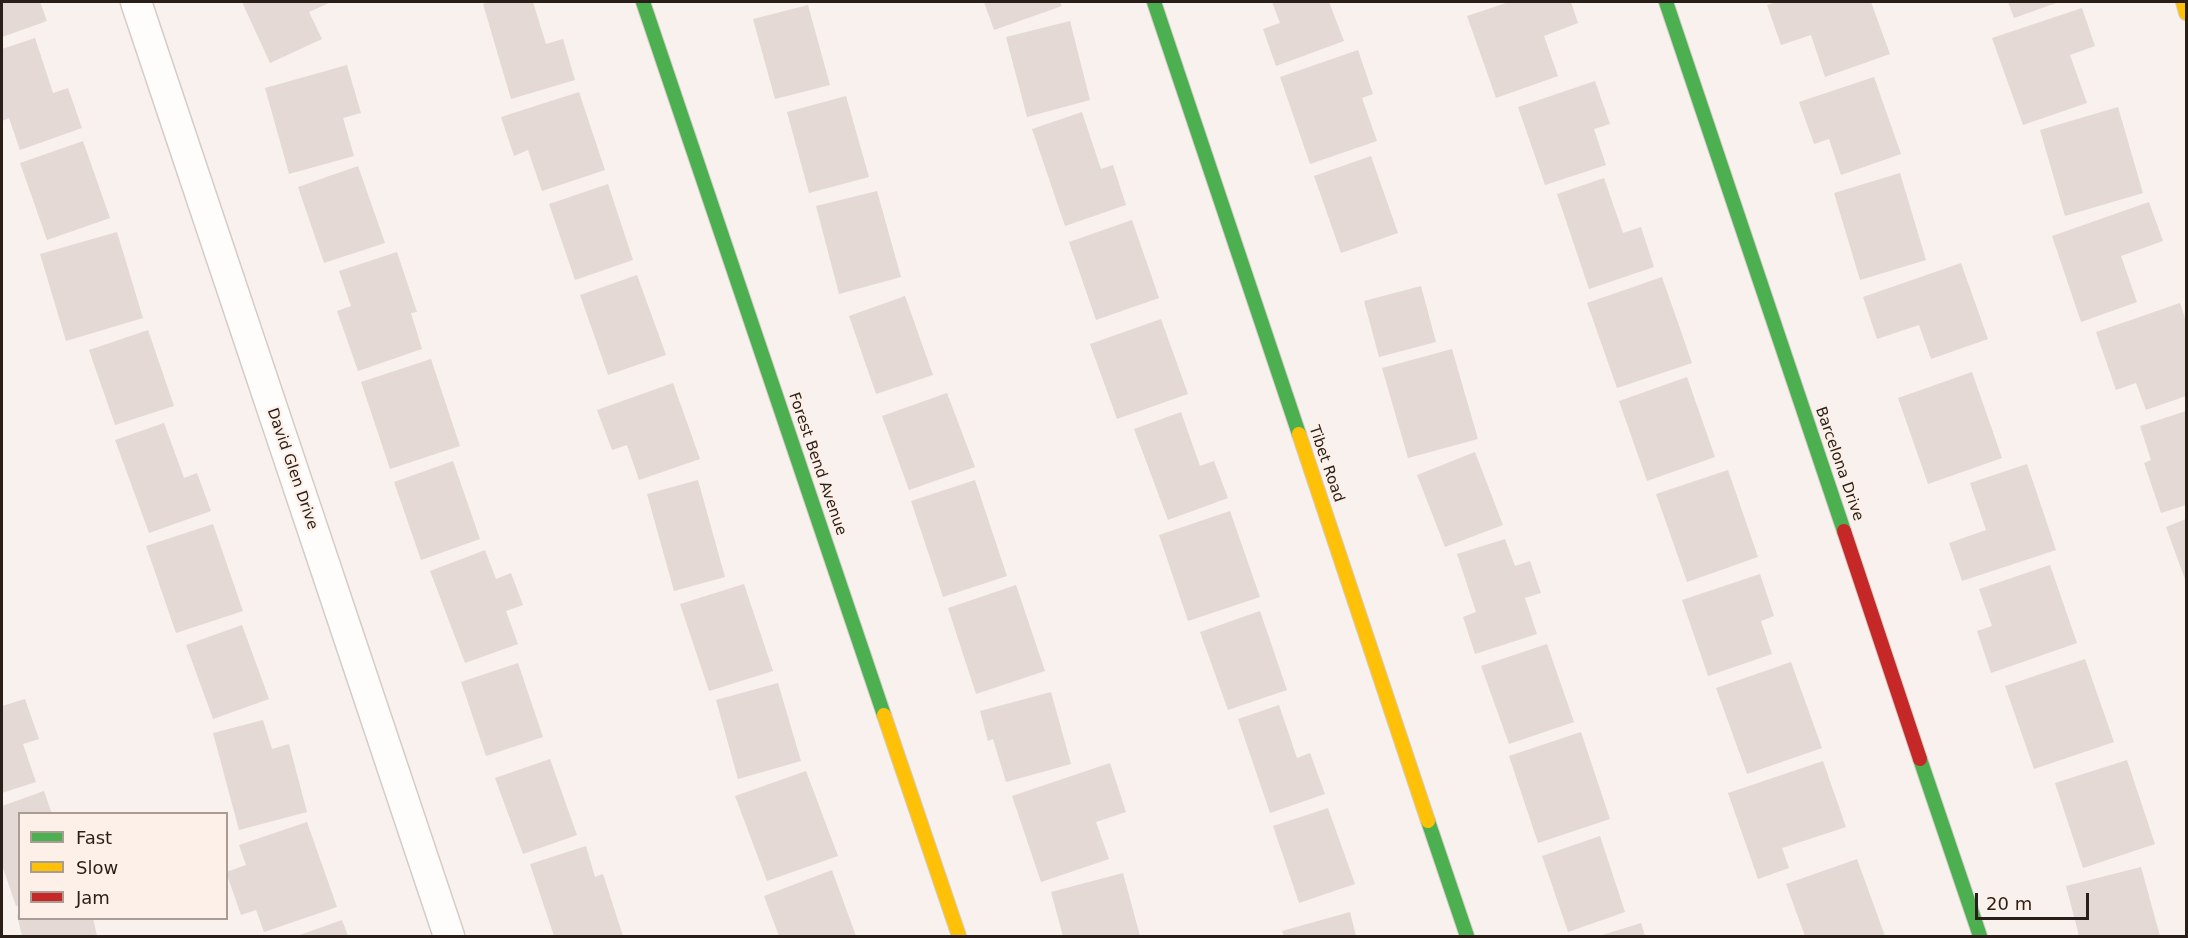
<!DOCTYPE html>
<html>
<head>
<meta charset="utf-8">
<style>
	body { margin:0 }
	#map { position:relative; width:2188px; height:938px; overflow:hidden; background:#f8f1ed; font-family:"DejaVu Sans",sans-serif }
	canvas { display:block }
	.frame { position:absolute; inset:0; border:3px solid #2a1f18; pointer-events:none }
	.legend { position:absolute; left:18px; top:812px; width:210px; height:108px; box-sizing:border-box; background:#fdf0e8; border:2px solid #a99c95; margin:0; padding:8px 10px; list-style:none; font-size:18px; color:#2a1f18 }
	.legend li { display:flex; align-items:center; gap:12px; height:30px }
	.legend b { width:30px; border:2px solid #a99c95 }
	.scale { position:absolute; left:1975px; top:893px; width:114px; height:27px; box-sizing:border-box; border:3px solid #2a1f18; border-top:0; padding-left:8px; font-size:18px; line-height:21px; white-space:nowrap; color:#2a1f18; -webkit-text-stroke:4px #fdf0e8; paint-order:stroke }
</style>
</head>
<body>
<div id="map">
<canvas width="2188" height="938"></canvas>
<div class="frame"></div>
<ul class="legend">
<li><b style="height:8px;background:#4caf50"></b>Fast</li>
<li><b style="height:8px;background:#ffc107"></b>Slow</li>
<li><b style="height:8px;background:#c62828"></b>Jam</li>
</ul>
<div class="scale">20 m</div>
</div>
<script>
const g = document.querySelector('canvas').getContext('2d');
g.lineJoin = 'round';
function paint(path, color) { g.fillStyle = color; g.fill(path, 'evenodd'); }
const toPath = rows => new Path2D(rows.map(r => 'M' + r).join(''));
function trace(path, color, width, dash) { g.strokeStyle = color; g.lineWidth = width; g.lineCap = dash ? 'butt' : 'round'; g.setLineDash(dash || []); g.stroke(path); }
function write(font, color, halo, rows, align = 'center') {
  g.font = font + ' "DejaVu Sans",sans-serif'; g.lineWidth = 4.5; g.setLineDash([]); g.textBaseline = 'middle'; g.strokeStyle = halo; g.fillStyle = color; for (const [text, x, y, turn = 0] of rows) {
    g.save(); g.translate(x, y); g.rotate((+turn || 0) * Math.PI / 180); g.textAlign = isNaN(turn) ? turn : align; if (halo) g.strokeText(text, 0, 0); g.fillText(text, 0, 0); g.restore();
  }
}
const building = toPath([
	[2,2,40,2,47,21,2,37],
	[242,2,331,2,309,12,322,39,270,63],
	[490,2,533,2,546,44,563,39,575,80,511,99,483,4],
	[984,2,1060,2,1062,6,994,30],
	[1272,2,1329,2,1344,41,1276,66,1263,29,1280,23],
	[1509,2,1571,2,1578,23,1544,36,1558,76,1496,98,1467,16],
	[1777,2,1871,2,1890,54,1825,77,1811,35,1781,45,1767,5],
	[2008,2,2059,2,2014,18],
	[808,5,830,85,775,99,753,19],
	[2082,8,2095,46,2070,55,2087,103,2023,125,1992,38],
	[1070,21,1090,100,1027,117,1006,37],
	[35,38,53,93,68,88,82,128,20,150,9,118,2,121,2,49],
	[1358,50,1373,94,1362,98,1377,141,1310,164,1280,77],
	[347,65,361,113,343,118,354,156,289,174,265,88],
	[1874,77,1901,154,1841,175,1829,139,1814,144,1799,102],
	[1595,81,1610,124,1594,129,1606,165,1545,185,1518,107],
	[579,92,605,170,542,191,528,150,514,156,501,117],
	[846,96,869,177,809,193,787,112],
	[2118,107,2143,193,2065,216,2040,130],
	[1082,112,1101,169,1113,165,1126,205,1065,226,1032,129],
	[83,141,110,218,47,240,20,163],
	[1371,156,1398,233,1341,253,1314,176],
	[358,166,385,243,324,263,298,187],
	[1900,173,1926,260,1860,280,1834,193],
	[1604,178,1623,233,1641,227,1654,267,1589,289,1557,194],
	[608,184,633,260,575,280,549,204],
	[877,191,901,277,839,294,816,206],
	[2149,202,2163,241,2121,256,2137,302,2081,322,2052,236],
	[1132,220,1159,298,1096,320,1069,242],
	[117,232,143,318,66,341,40,254],
	[397,252,417,312,411,313,422,349,358,371,337,311,351,306,339,271],
	[1961,263,1988,339,1931,359,1919,325,1877,339,1863,297],
	[637,275,666,355,608,375,580,295],
	[1662,277,1692,363,1617,388,1587,303],
	[1421,286,1436,342,1379,357,1364,301],
	[905,296,933,375,876,394,849,316],
	[2180,303,2186,321,2186,396,2146,410,2136,383,2116,390,2096,332],
	[1161,319,1188,394,1117,419,1090,344],
	[148,330,174,406,115,425,89,350],
	[1452,349,1478,439,1408,458,1382,368],
	[431,359,460,446,390,469,361,382],
	[1972,372,2002,458,1928,484,1898,398],
	[1687,377,1715,457,1647,481,1619,401],
	[673,383,700,459,639,480,627,445,612,450,597,410],
	[947,393,975,467,909,490,882,416],
	[2186,411,2186,505,2161,513,2144,463,2151,460,2140,426],
	[1181,412,1200,466,1214,461,1228,498,1168,520,1134,429],
	[164,423,184,478,197,473,211,511,149,533,115,440],
	[1475,452,1503,525,1445,547,1417,475],
	[453,461,480,539,421,560,394,482],
	[2027,464,2056,550,1962,581,1949,543,1986,530,1970,483],
	[1728,470,1758,557,1687,582,1656,494],
	[698,480,725,577,674,591,647,494],
	[975,480,1007,576,943,597,911,501],
	[1230,511,1260,597,1188,621,1159,535],
	[2186,519,2186,582,2166,527],
	[213,524,243,611,176,633,146,546],
	[1505,539,1515,566,1530,561,1541,593,1525,598,1537,634,1475,654,1463,617,1476,612,1457,554],
	[485,550,496,579,511,573,523,605,506,611,518,644,465,663,430,571],
	[2050,565,2077,643,1991,673,1977,631,1992,626,1979,589],
	[1760,574,1774,616,1761,621,1772,654,1708,676,1682,600],
	[744,584,773,671,709,691,680,604],
	[1016,585,1045,671,976,694,948,608],
	[1260,611,1287,690,1228,710,1200,632],
	[242,625,269,699,213,719,186,645],
	[1547,644,1574,722,1509,744,1481,666],
	[2085,659,2114,742,2034,769,2005,686],
	[1791,662,1822,748,1747,774,1716,688],
	[518,663,543,737,486,756,461,682],
	[778,683,801,761,738,779,716,700],
	[1051,692,1071,764,1006,782,993,739,988,741,980,711],
	[25,699,39,739,23,744,36,782,2,793,2,706],
	[1279,705,1297,758,1310,753,1325,794,1270,813,1238,719],
	[263,720,272,749,289,744,307,812,239,830,213,733],
	[1581,732,1610,819,1538,843,1509,756],
	[550,759,577,835,523,854,495,778],
	[2127,760,2155,844,2083,868,2055,783],
	[1823,761,1846,827,1782,848,1789,868,1758,879,1728,793],
	[1110,763,1126,812,1096,822,1109,859,1041,882,1012,796],
	[806,771,838,856,767,881,735,796],
	[44,791,52,814,20,814,20,905,16,906,2,865,2,806],
	[1328,808,1355,884,1299,903,1273,826],
	[307,822,337,907,264,932,256,910,241,915,226,872,246,865,239,845],
	[1600,836,1625,912,1568,932,1542,856],
	[586,846,595,877,603,874,623,936,554,936,530,864],
	[1857,859,1885,936,1805,936,1786,884],
	[2141,867,2160,936,2079,936,2066,886],
	[832,870,856,936,779,936,764,896],
	[1123,873,1140,936,1063,936,1051,892],
	[1350,912,1356,936,1284,936,1282,931],
	[20,914,20,918,93,918,97,936,22,936,17,915],
	[342,920,348,936,297,936],
	[1641,923,1645,936,1599,936]
]);
const street = toPath([
	[136,2,449,936]
]);
const fast = toPath([
	[643,2,884,715],
	[1154,2,1299,434],
	[1666,2,1844,531],
	[1920,759,1980,936],
	[1428,821,1467,936]
]);
const slow = toPath([
	[2183,2,2186,13],
	[1299,434,1428,821],
	[884,715,959,936]
]);
const jam = toPath([
	[1844,531,1920,759]
]);
const streetNames = [
	["Forest Bend Avenue",817,464,71],
	["Tibet Road",1326,464,71],
	["Barcelona Drive",1839,464,71],
	["David Glen Drive",292,469,71]
];
paint(building, '#e4d9d4');
trace(street, '#d4ccc6', 33);
trace(fast, '#d4ccc6', 16);
trace(slow, '#d4ccc6', 16);
trace(jam, '#d4ccc6', 16);
trace(street, '#fefdfc', 30);
trace(fast, '#4caf50', 14);
trace(slow, '#ffc107', 14);
trace(jam, '#c62828', 14);
write('15px', '#2a1f18', '#fdf0e8', streetNames);
</script>
</body>
</html>
